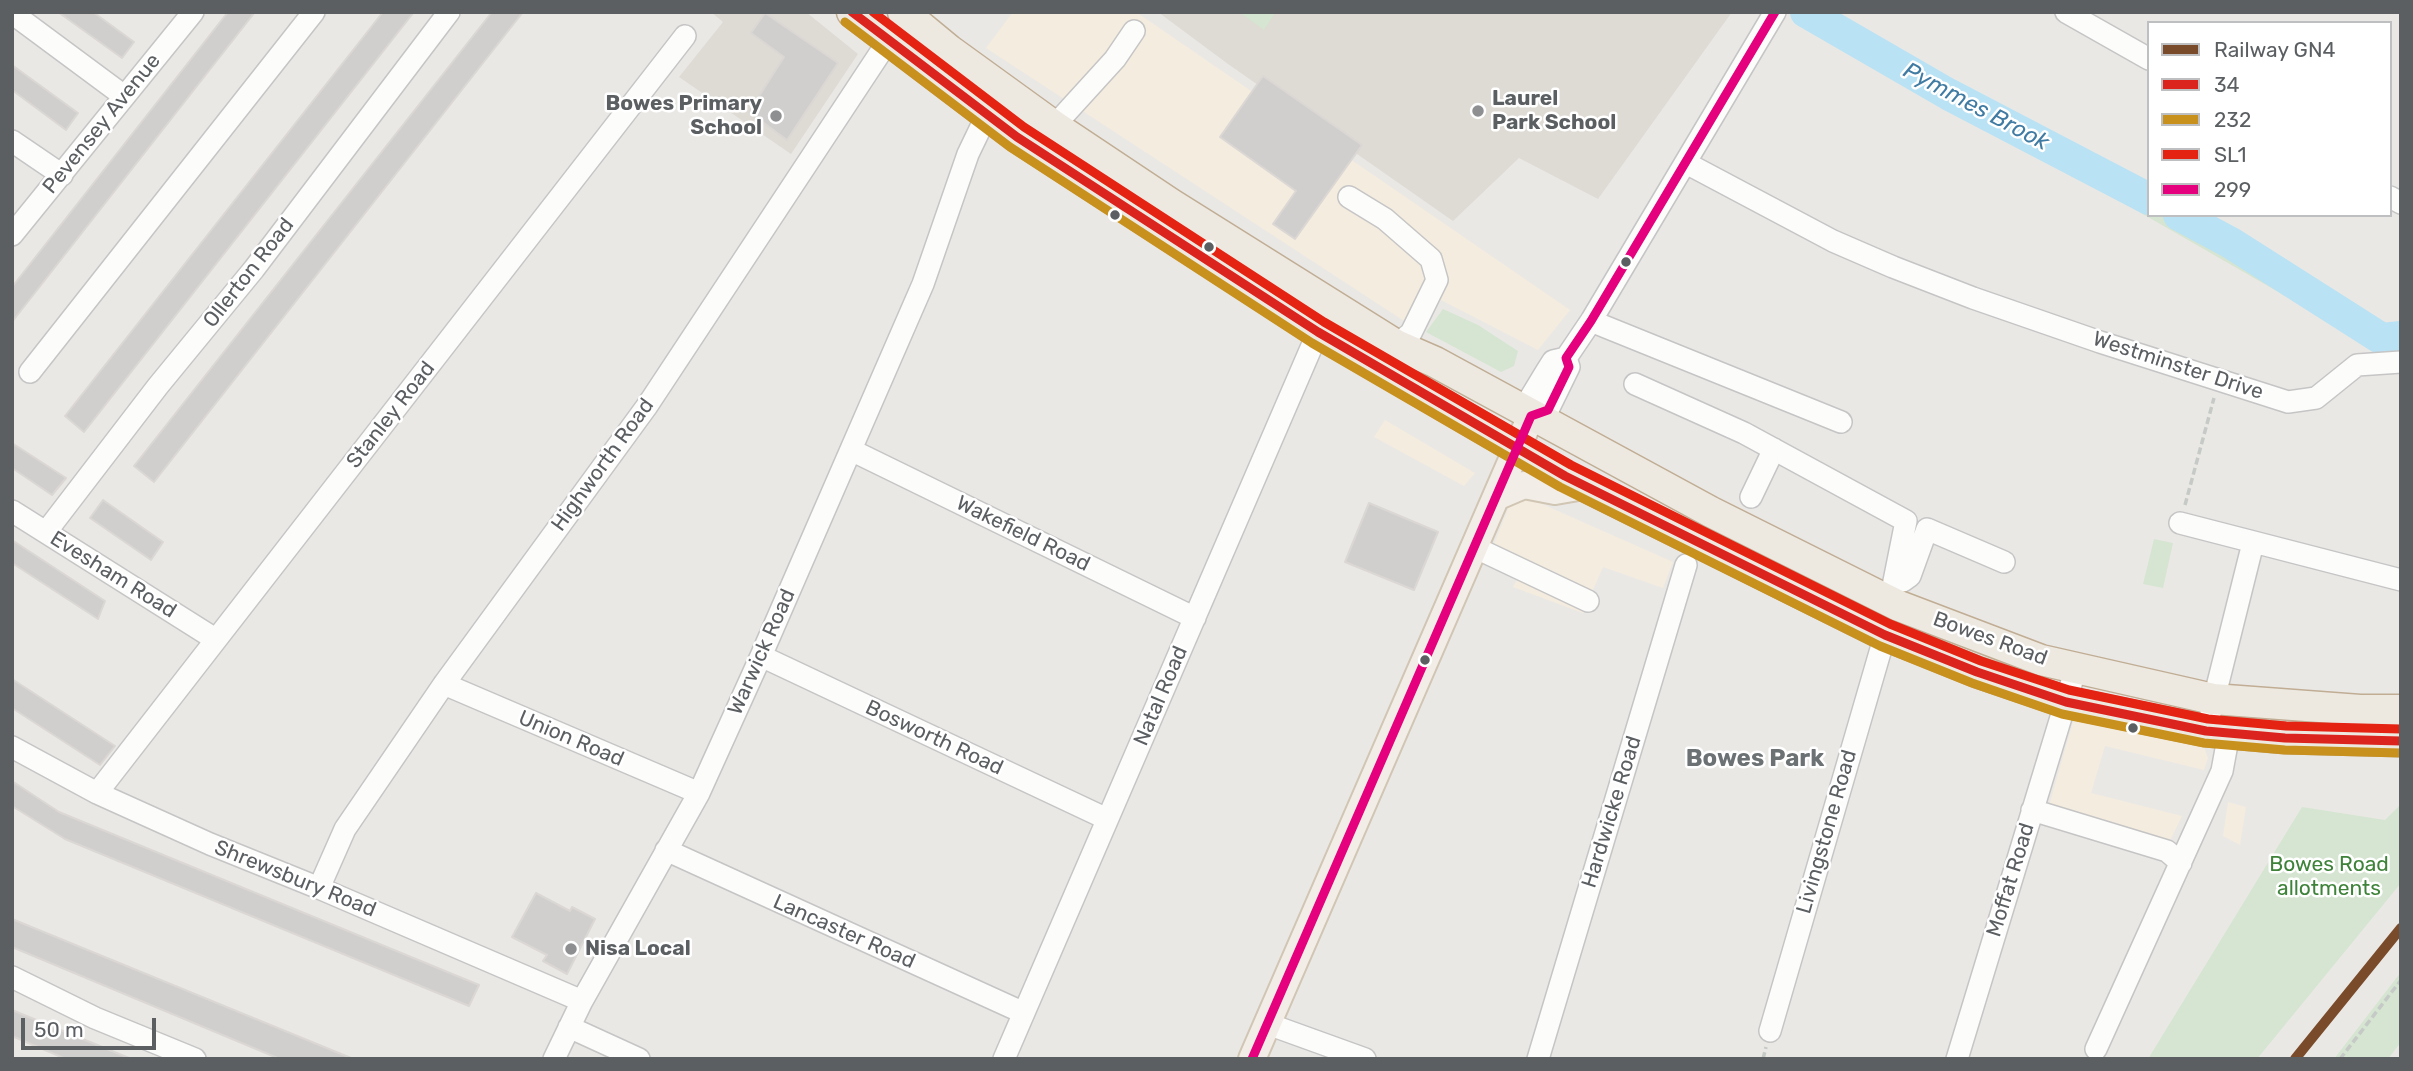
<!DOCTYPE html>
<html>
<head>
<meta charset="utf-8">
<style>
	body { margin:0 }
	#map { position:relative; width:2413px; height:1071px; overflow:hidden; background:#eae8e5; font-family:Rubik,sans-serif }
	canvas { display:block }
	.frame { position:absolute; inset:0; border:14px solid #5b5f62; pointer-events:none }
	.legend { position:absolute; left:2147px; top:21px; width:245px; height:196px; box-sizing:border-box; background:#fff; border:2px solid #bdbfc0; margin:0; padding:9px 12px; list-style:none; font-size:21px; color:#5b5f62 }
	.legend li { display:flex; align-items:center; gap:14px; height:35px }
	.legend b { width:35px; border:2px solid #bdbfc0 }
	.scale { position:absolute; left:21px; top:1018px; width:135px; height:32px; box-sizing:border-box; border:4px solid #5b5f62; border-top:0; padding-left:9px; font-size:21px; line-height:24px; white-space:nowrap; color:#5b5f62; -webkit-text-stroke:5px #fff; paint-order:stroke }
</style>
</head>
<body>
<div id="map">
<canvas width="2413" height="1071"></canvas>
<div class="frame"></div>
<ul class="legend">
<li><b style="height:9px;background:#7a4b2a"></b>Railway GN4</li>
<li><b style="height:9px;background:#dc241f"></b>34</li>
<li><b style="height:9px;background:#c8911d"></b>232</li>
<li><b style="height:9px;background:#e42313"></b>SL1</li>
<li><b style="height:9px;background:#e5007d"></b>299</li>
</ul>
<div class="scale">50 m</div>
</div>
<script>
const g = document.querySelector('canvas').getContext('2d');
g.lineJoin = 'round';
function paint(path, color) { g.fillStyle = color; g.fill(path, 'evenodd'); }
const toPath = rows => new Path2D(rows.map(r => 'M' + r).join(''));
function trace(path, color, width, dash) { g.strokeStyle = color; g.lineWidth = width; g.lineCap = dash ? 'butt' : 'round'; g.setLineDash(dash || []); g.stroke(path); }
function write(font, color, halo, rows, align = 'center') {
  g.font = font + ' Rubik,sans-serif'; g.lineWidth = 5; g.setLineDash([]); g.textBaseline = 'middle'; g.strokeStyle = halo; g.fillStyle = color; for (const [text, x, y, turn = 0] of rows) {
    g.save(); g.translate(x, y); g.rotate((+turn || 0) * Math.PI / 180); g.textAlign = isNaN(turn) ? turn : align; if (halo) g.strokeText(text, 0, 0); g.fillText(text, 0, 0); g.restore();
  }
}
const commercial = toPath([
	[1013,12,1136,12,1570,310,1538,350,1441,300,1418,330,986,48],
	[1385,420,1475,473,1464,486,1374,437],
	[1515,492,1673,562,1663,588,1603,567,1583,613,1513,587,1524,566,1492,549],
	[2075,715,2204,747,2208,758,2204,770,2105,746,2091,793,2182,816,2166,849,2047,813],
	[2228,802,2246,807,2240,845,2223,836]
]);
const education = toPath([
	[711,12,806,12,858,54,791,154,679,77,723,22],
	[1158,12,1732,12,1598,199,1519,158,1453,221,1228,64]
]);
const green = toPath([
	[1239,12,1276,12,1264,30],
	[1906,65,2149,191,2149,215,2191,215,2381,327,2401,324,2401,342,2374,347,1901,75],
	[1443,309,1478,325,1518,351,1514,366,1501,372,1426,332],
	[2154,539,2173,543,2163,588,2143,584],
	[2401,804,2401,883,2257,1059,2148,1059,2302,807,2385,820],
	[2401,972,2401,1042,2388,1059,2334,1059]
]);
const river = toPath([
	[1806,12,1948,94,2149,199],
	[2179,215,2231,243,2382,339,2401,337]
]);
const building = toPath([
	[58,12,93,12,134,42,122,58,58,12],
	[228,12,255,12,12,322,12,287,228,12],
	[383,12,414,12,84,432,65,416,383,12],
	[492,12,523,12,154,482,134,466,492,12],
	[765,13,838,63,787,140,749,112,784,57,751,33,765,13],
	[12,65,78,113,66,130,12,90,12,65],
	[1263,76,1362,145,1295,239,1273,224,1296,191,1220,137,1263,76],
	[12,443,66,478,52,495,12,468,12,443],
	[103,500,163,542,151,560,90,518,103,500],
	[1369,503,1438,532,1414,590,1345,562,1369,503],
	[12,540,105,601,98,619,12,563,12,540],
	[12,679,115,746,100,765,12,708,12,679],
	[12,781,59,812,479,985,469,1006,65,839,12,806,12,781],
	[536,893,570,911,572,907,595,919,567,974,543,961,547,955,512,937,536,893],
	[12,919,351,1058,351,1059,280,1059,12,947,12,919],
	[12,1010,129,1058,129,1059,66,1059,12,1036,12,1010]
]);
const path = toPath([
	[2185,505,2214,398],
	[1763,1059,1766,1047],
	[2340,1059,2401,980]
]);
const minor = toPath([
	[2066,12,2149,59],
	[12,13,124,96],
	[1054,126,1115,59,1134,31],
	[12,141,62,175],
	[1686,163,1833,241,1893,267,1973,298,2100,342,2288,402,2316,398,2357,365,2401,362],
	[1349,197,1385,219,1431,259,1437,280,1411,333,1396,345],
	[2390,197,2401,203],
	[12,235,193,12],
	[1591,321,1841,422],
	[1566,358,1569,367,1548,410,1531,416,1529,400,1546,372,1553,361,1566,358,1591,321,1775,12],
	[30,372,314,12],
	[1635,384,1744,433,1906,521,1890,601],
	[851,450,1195,618],
	[1751,497,1774,449],
	[12,511,215,639],
	[2180,523,2401,580],
	[46,532,158,386,254,269,449,12],
	[1474,547,1588,601],
	[1895,581,1903,581,1910,576,1927,529,2004,562],
	[761,656,1107,819],
	[444,684,699,793],
	[2211,711,2253,543],
	[12,747,97,793,210,844,319,888,582,1001],
	[97,793,685,36],
	[2032,810,2167,851,2181,863],
	[666,850,1024,1013],
	[319,888,345,829,444,684,647,406,888,41],
	[12,977,95,1018,195,1059],
	[1268,1024,1365,1059],
	[569,1027,639,1059],
	[1770,1031,1885,635],
	[2096,1049,2222,771,2229,733],
	[554,1059,582,1001,699,793,761,656,923,284,968,154,993,102],
	[1004,1059,1318,332],
	[1538,1059,1686,565],
	[1957,1059,2076,668]
]);
const major = toPath([
	[1496,497,1524,485,1555,491,1584,486],
	[1252,1059,1531,416]
]);
const highway = toPath([
	[852,12,1017,137,1318,332,1565,476,1885,635,1977,672,2066,702,2206,731,2285,738,2401,741],
	[903,12,949,50,1054,126,1171,204,1396,345,1435,362,1711,512,1899,606,2041,660,2213,699,2360,710,2401,710]
]);
const bus1 = toPath([
	[852,12,1017,137,1318,332,1565,476,1885,635,1977,672,2066,702,2206,731,2285,738,2401,741]
]);
const bus2 = toPath([
	[845,22,1010,147,1312,343,1560,487,1880,646,1972,683,2062,714,2204,743,2285,750,2401,753]
]);
const bus3 = toPath([
	[873,12,1024,127,1324,322,1571,465,1890,624,1981,661,2069,690,2208,719,2286,726,2401,729]
]);
const bus4 = toPath([
	[1252,1059,1531,416,1548,410,1569,367,1566,358,1591,321,1775,12]
]);
const rail1 = toPath([
	[2295,1059,2401,928]
]);
const markers = [
	[1478,111,7,"#8d8f90"],
	[776,116,7,"#8d8f90"],
	[1115,215,6,"#5b5f62"],
	[1209,247,6,"#5b5f62"],
	[1626,262,6,"#5b5f62"],
	[1425,660,6,"#5b5f62"],
	[2133,728,6,"#5b5f62"],
	[571,949,7,"#8d8f90"]
];
const poiNames = [
	["Laurel",1492,99],
	["Park School",1492,123],
	["Bowes Primary",762,104,"right"],
	["School",762,128,"right"],
	["Nisa Local",585,949]
];
const streetNames = [
	["Pevensey Avenue",102,124,-51],
	["Ollerton Road",249,273,-52],
	["Westminster Drive",2178,366,18],
	["Stanley Road",391,415,-52],
	["Highworth Road",603,465,-54],
	["Wakefield Road",1023,534,26],
	["Evesham Road",113,575,32],
	["Bowes Road",1990,639,20],
	["Warwick Road",762,652,-66],
	["Natal Road",1161,696,-67],
	["Bosworth Road",934,738,25],
	["Union Road",571,739,23],
	["Hardwicke Road",1612,812,-73],
	["Livingstone Road",1827,832,-74],
	["Shrewsbury Road",295,879,22],
	["Moffat Road",2011,880,-73],
	["Lancaster Road",844,932,24]
];
const parkNames = [
	["Bowes Road",2329,865],
	["allotments",2329,889]
];
const waterNames = [
	["Pymmes Brook",1976,107,28]
];
const quarterNames = [
	["Bowes Park",1755,759]
];
paint(commercial, '#f4ecde');
paint(education, '#dedad4');
paint(green, '#d5e5d1');
trace(river, '#b9e2f4', 32);
paint(building, '#d1cfce');
trace(building, '#dad7d4', 2);
trace(minor, '#c6c5c6', 24);
trace(major, '#d1c5b4', 30);
trace(highway, '#c0ad94', 33);
trace(path, '#c6cac7', 3.5, [7, 3.5]);
trace(minor, '#fcfcfb', 21);
trace(major, '#f2eee7', 26);
trace(highway, '#ede9e1', 30);
trace(bus1, '#dc241f', 9);
trace(bus2, '#c8911d', 9);
trace(bus3, '#e42313', 9);
trace(bus4, '#e5007d', 9);
trace(rail1, '#7a4b2a', 10);
for (const [x, y, r, color] of markers) { const dot = new Path2D(); dot.arc(x, y, r, 0, 2 * Math.PI); g.fillStyle = color; g.fill(dot); trace(dot, '#fff', 2.5); }
write('bold 21px', '#5b5f62', '#fff', poiNames, 'left');
write('21px', '#5b5f62', '#fff', streetNames);
write('21px', '#3e8339', '#fff', parkNames);
write('italic 23px', '#407ba3', '#fff', waterNames);
write('bold 24px', '#6c7174', '#fff', quarterNames);
</script>
</body>
</html>
